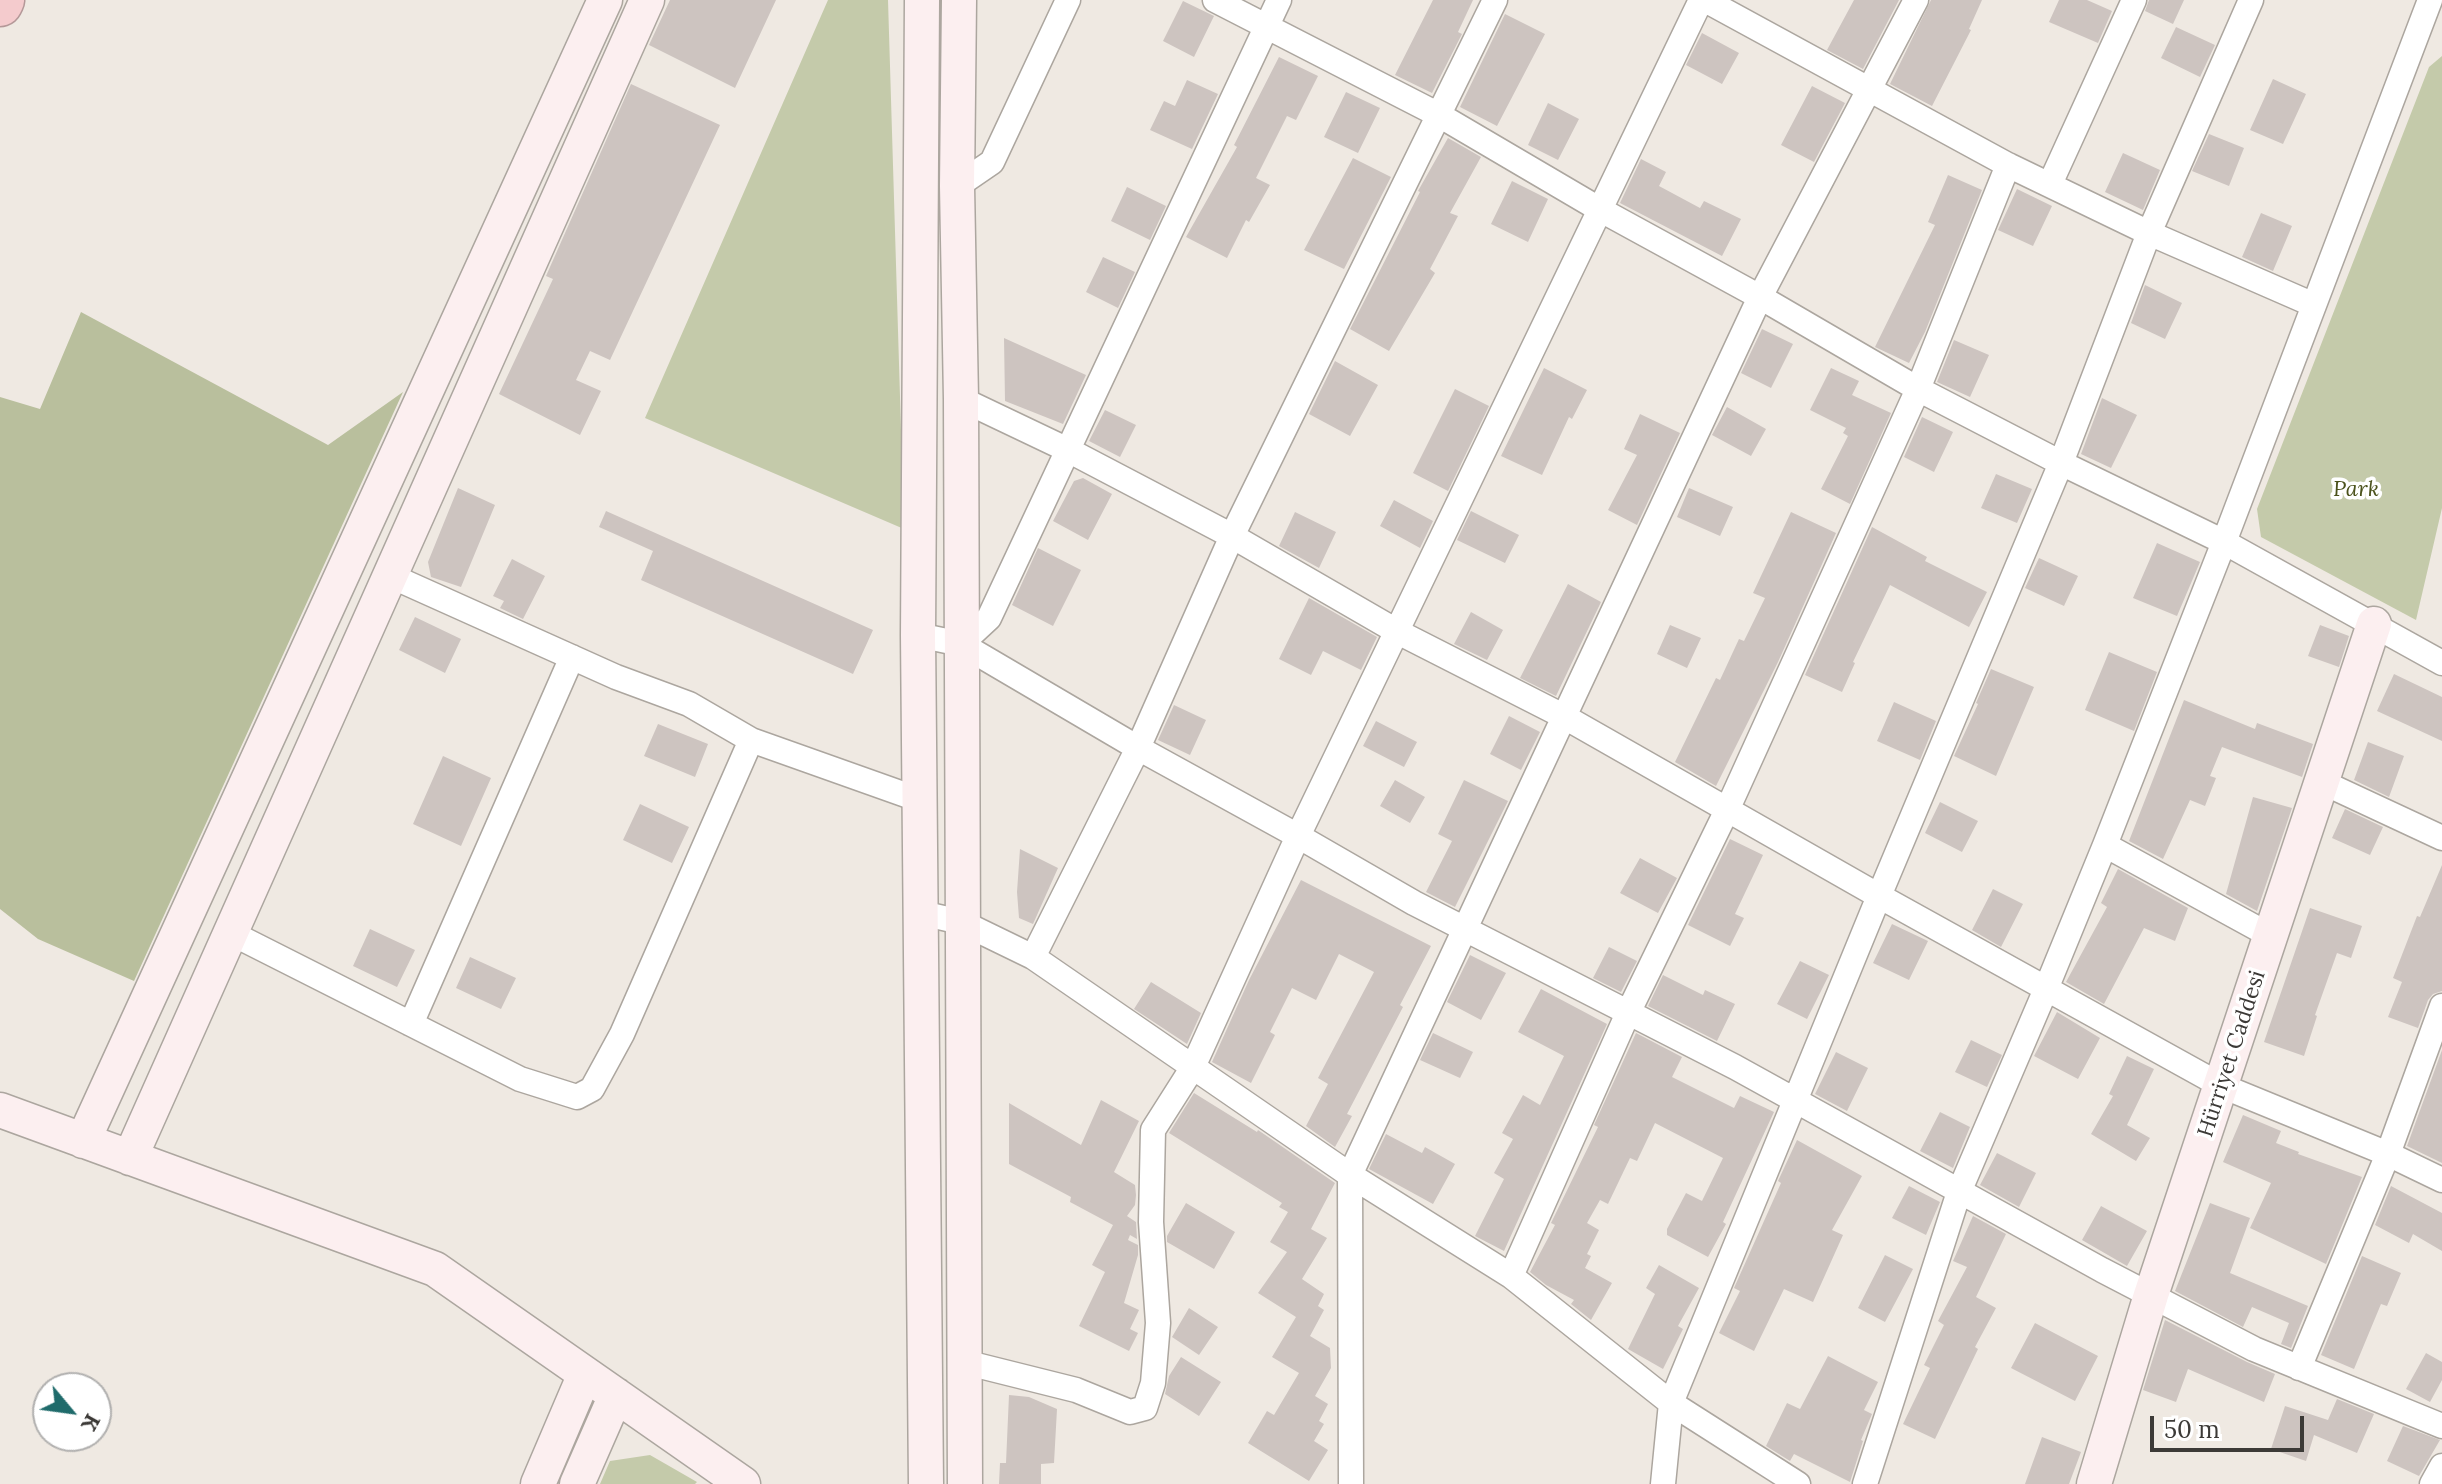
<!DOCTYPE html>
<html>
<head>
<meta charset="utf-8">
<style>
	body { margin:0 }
	#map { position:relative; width:2442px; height:1484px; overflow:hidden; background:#efe9e2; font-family:Lora,serif }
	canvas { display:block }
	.north { position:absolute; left:32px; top:1372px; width:80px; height:80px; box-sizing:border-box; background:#fff; border:2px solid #b1b0af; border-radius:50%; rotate:119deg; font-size:22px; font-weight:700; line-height:32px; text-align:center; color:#3c3a37 }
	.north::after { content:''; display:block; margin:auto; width:28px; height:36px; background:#1f6b6b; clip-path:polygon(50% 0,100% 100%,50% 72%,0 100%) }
	.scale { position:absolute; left:2150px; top:1416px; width:154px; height:36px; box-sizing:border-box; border:4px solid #3c3a37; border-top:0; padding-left:10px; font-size:24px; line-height:28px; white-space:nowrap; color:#3c3a37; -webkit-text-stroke:6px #fff; paint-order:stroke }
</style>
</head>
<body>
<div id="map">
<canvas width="2442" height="1484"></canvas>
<div class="north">K</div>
<div class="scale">50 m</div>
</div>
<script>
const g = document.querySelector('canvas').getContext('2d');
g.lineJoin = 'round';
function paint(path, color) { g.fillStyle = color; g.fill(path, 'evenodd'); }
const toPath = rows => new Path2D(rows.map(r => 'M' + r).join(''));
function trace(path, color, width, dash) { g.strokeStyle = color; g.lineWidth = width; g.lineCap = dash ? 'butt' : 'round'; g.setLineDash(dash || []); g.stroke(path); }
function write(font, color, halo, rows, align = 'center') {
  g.font = font + ' Lora,serif'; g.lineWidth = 7; g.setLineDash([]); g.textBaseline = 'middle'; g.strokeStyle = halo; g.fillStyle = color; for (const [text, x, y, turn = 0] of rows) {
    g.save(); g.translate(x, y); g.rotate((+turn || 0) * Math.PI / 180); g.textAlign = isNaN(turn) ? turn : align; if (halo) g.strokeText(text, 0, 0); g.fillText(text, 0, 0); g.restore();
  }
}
const green = toPath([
	[828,0,888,0,904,529,645,418],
	[2442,56,2442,508,2416,620,2261,537,2257,509,2429,67],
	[650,1455,697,1482,695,1484,600,1484,610,1461]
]);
const forest = toPath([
	[81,312,328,445,403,392,134,981,38,939,0,909,0,397,40,409]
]);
const building = toPath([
	[670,0,776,0,735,88,649,45],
	[1433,0,1473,0,1458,32,1462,34,1432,93,1395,75],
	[1854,0,1899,0,1863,69,1827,50],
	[1931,0,1982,0,1969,29,1971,30,1932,106,1890,84],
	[2059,0,2087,0,2112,11,2098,43,2049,22],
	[2149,0,2184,0,2173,24,2145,11],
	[1183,1,1214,16,1194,57,1163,41],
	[1505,14,1545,34,1497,126,1460,107],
	[2176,27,2215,45,2200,77,2161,58],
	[1702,33,1739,53,1722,84,1686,65],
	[1279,57,1318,76,1296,120,1287,116,1256,178,1270,185,1249,222,1246,220,1227,258,1186,237,1237,147,1234,145],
	[2273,79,2306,94,2283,144,2250,130],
	[1187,80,1218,94,1192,149,1150,130,1164,101,1175,106],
	[631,84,720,125,610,360,590,351,576,380,601,391,580,435,499,394,553,279,546,276],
	[1812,86,1845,103,1814,162,1781,145],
	[1346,92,1380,108,1358,153,1324,137],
	[1548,103,1579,119,1558,160,1528,145],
	[2209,134,2244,148,2229,186,2192,171],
	[1448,138,1481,157,1450,213,1458,216,1430,269,1435,273,1389,351,1350,329,1420,192,1418,191],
	[2123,153,2160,170,2143,210,2105,192],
	[1353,158,1391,177,1344,269,1304,250],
	[1641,159,1666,172,1659,186,1700,208,1704,201,1741,219,1722,256,1620,203],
	[1948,175,1982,190,1925,332,1909,363,1875,347,1935,225,1928,222],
	[1512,181,1548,199,1528,242,1491,224],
	[1127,187,1166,206,1150,240,1111,221],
	[2017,189,2052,206,2033,246,1998,230],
	[2261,213,2292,226,2273,271,2242,257],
	[1103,257,1135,272,1118,308,1086,292],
	[2145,285,2182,303,2165,339,2131,323],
	[1762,329,1793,344,1771,388,1741,373],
	[1004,338,1086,375,1063,424,1005,401],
	[1954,340,1989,355,1970,397,1937,382],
	[1335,361,1378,385,1350,436,1309,414],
	[1544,368,1587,390,1572,419,1569,417,1542,475,1501,456],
	[1831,368,1859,381,1852,395,1891,413,1850,504,1821,489,1848,436,1843,433,1846,428,1810,410],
	[1455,389,1489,406,1448,491,1413,473],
	[2102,398,2137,415,2111,468,2081,454],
	[1727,407,1766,429,1751,456,1712,435],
	[1105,410,1136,425,1120,457,1089,441],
	[1640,414,1680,433,1637,525,1608,510,1637,455,1624,449],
	[1922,417,1953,432,1934,472,1904,457],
	[1996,474,2032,489,2017,523,1981,508],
	[1083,478,1112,494,1088,540,1053,521,1074,481],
	[458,488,495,505,461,587,431,577,428,562],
	[1689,488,1733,507,1720,536,1677,517],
	[1394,500,1433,521,1420,548,1380,526],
	[606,511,873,630,853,674,641,580,653,551,599,527],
	[1471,511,1519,535,1505,563,1457,540],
	[1295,512,1336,532,1319,568,1279,546],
	[1791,512,1836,533,1778,662,1716,786,1675,762,1716,678,1720,680,1739,639,1744,641,1765,598,1753,593],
	[1872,527,1927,557,1925,561,1987,592,1969,627,1890,585,1853,662,1855,663,1842,692,1805,675],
	[2157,543,2200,562,2177,616,2133,598],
	[1038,548,1081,570,1053,626,1012,605],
	[2039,558,2078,576,2064,606,2025,588],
	[512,559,545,576,523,619,500,608,504,601,493,596],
	[1568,584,1601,602,1556,696,1520,678],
	[1309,598,1377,637,1361,670,1323,651,1311,675,1279,659],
	[1471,612,1503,630,1487,660,1454,644],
	[415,617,461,639,445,673,399,650],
	[1670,625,1701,638,1687,668,1657,654],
	[2320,625,2349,636,2339,667,2308,656],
	[2109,652,2157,672,2134,731,2085,710],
	[1991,669,2034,687,1996,776,1954,756,1978,704,1976,703],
	[2394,674,2442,697,2442,741,2377,711],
	[2184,700,2255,729,2257,723,2313,744,2302,777,2222,747,2210,776,2216,778,2205,806,2190,800,2163,859,2129,841],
	[1894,702,1936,721,1920,760,1877,741],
	[1174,705,1206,720,1190,755,1158,740],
	[1509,716,1540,732,1521,770,1490,754],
	[1376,721,1417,742,1404,767,1363,746],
	[658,724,708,744,695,777,644,756],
	[2368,742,2404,756,2389,797,2354,780],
	[443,756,491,778,461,846,413,824],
	[1395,780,1425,797,1410,823,1380,806],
	[1464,780,1508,801,1455,907,1426,892,1452,841,1438,834],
	[2253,797,2292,808,2257,911,2226,894],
	[1940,802,1978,821,1962,852,1925,833],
	[640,804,689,827,672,863,623,840],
	[2345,809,2383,827,2370,855,2332,838],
	[1730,839,1763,855,1735,914,1744,918,1730,946,1688,925],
	[1020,849,1058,868,1033,924,1019,918,1017,892],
	[1640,858,1677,878,1658,913,1620,893],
	[2442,865,2442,991,2433,994,2428,1000,2418,1028,2388,1017,2402,982,2393,978,2417,916,2420,917],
	[2118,869,2188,908,2175,941,2144,928,2104,1004,2066,982,2107,907,2101,903],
	[1301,880,1431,946,1400,1005,1403,1007,1347,1114,1352,1116,1335,1147,1306,1126,1328,1084,1318,1078,1374,972,1339,954,1316,1000,1292,988,1270,1032,1275,1035,1251,1083,1212,1062,1249,980],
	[1993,889,2023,904,2001,947,1972,930],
	[2310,908,2362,926,2351,958,2337,953,2315,1015,2317,1016,2304,1056,2264,1042],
	[1892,924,1928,941,1909,980,1873,963],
	[370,929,415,950,397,987,353,966],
	[1609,947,1637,961,1621,992,1593,978],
	[1470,955,1506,973,1481,1020,1447,1002],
	[470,957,516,978,501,1009,456,988],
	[1800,961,1829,975,1807,1019,1777,1004],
	[1663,975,1703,995,1705,990,1735,1004,1717,1041,1648,1006],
	[1151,982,1201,1013,1187,1044,1134,1009],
	[1541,989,1607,1024,1504,1251,1475,1236,1504,1179,1494,1173,1513,1139,1502,1133,1523,1095,1540,1105,1564,1056,1518,1032],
	[2057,1012,2100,1038,2078,1079,2034,1056],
	[1433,1033,1473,1052,1460,1078,1420,1060],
	[1636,1033,1682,1057,1672,1077,1734,1108,1740,1096,1774,1112,1723,1222,1726,1224,1708,1257,1667,1235,1667,1229,1686,1193,1702,1201,1723,1158,1655,1123,1637,1161,1630,1158,1608,1204,1600,1200,1587,1223,1599,1230,1587,1254,1591,1256,1585,1268,1612,1283,1591,1320,1571,1304,1574,1300,1546,1285,1530,1272,1555,1225,1551,1223,1598,1127,1594,1125],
	[1971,1040,2002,1055,1987,1087,1955,1072],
	[2442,1050,2442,1163,2407,1146],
	[1836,1052,1868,1068,1847,1111,1815,1094],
	[2127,1056,2154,1069,2127,1125,2150,1138,2136,1161,2091,1134,2113,1096,2109,1094],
	[1194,1093,1257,1132,1258,1130,1335,1183,1311,1229,1327,1238,1302,1279,1324,1294,1318,1306,1324,1310,1310,1336,1330,1348,1331,1368,1315,1396,1328,1404,1319,1421,1324,1424,1314,1441,1328,1450,1309,1481,1248,1443,1267,1411,1274,1415,1299,1373,1272,1357,1296,1317,1258,1293,1287,1252,1270,1242,1288,1212,1279,1207,1282,1203,1169,1133],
	[1101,1100,1139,1121,1114,1172,1135,1185,1136,1195,1135,1205,1127,1216,1136,1222,1137,1239,1130,1235,1128,1240,1138,1245,1138,1255,1124,1303,1139,1310,1130,1329,1138,1333,1129,1351,1079,1326,1105,1272,1092,1265,1113,1225,1070,1202,1071,1197,1009,1164,1009,1103,1081,1145],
	[1940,1112,1970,1127,1953,1168,1920,1151],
	[2243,1115,2281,1131,2276,1143,2299,1152,2298,1154,2362,1177,2326,1264,2250,1228,2271,1183,2223,1162],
	[1386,1134,1422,1153,1425,1147,1455,1164,1433,1204,1369,1169],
	[1797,1140,1862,1176,1832,1230,1843,1235,1813,1302,1784,1289,1754,1351,1719,1333,1740,1291,1734,1288,1781,1183,1778,1181],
	[1997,1153,2036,1173,2019,1207,1980,1185],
	[1909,1186,1940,1202,1926,1235,1892,1218],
	[2391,1186,2442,1213,2442,1251,2413,1234,2409,1243,2375,1225],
	[1186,1203,1235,1232,1214,1269,1167,1242,1167,1236],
	[2210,1203,2250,1218,2230,1273,2308,1306,2291,1348,2281,1344,2289,1323,2252,1307,2243,1327,2175,1291],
	[2101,1206,2147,1231,2127,1266,2082,1240],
	[1973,1216,2006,1234,1976,1297,1996,1308,1975,1347,1978,1349,1935,1439,1903,1424,1930,1368,1924,1365,1944,1325,1938,1321,1967,1267,1953,1261],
	[1885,1255,1913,1269,1885,1322,1858,1308],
	[2362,1256,2401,1273,2387,1306,2381,1304,2354,1369,2321,1355],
	[1659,1265,1699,1288,1678,1326,1683,1329,1663,1369,1628,1349,1655,1294,1646,1288],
	[1189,1308,1218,1327,1199,1355,1172,1337],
	[2165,1320,2247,1362,2275,1374,2264,1402,2188,1369,2176,1402,2143,1390],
	[2035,1323,2098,1356,2075,1401,2011,1368],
	[2426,1353,2442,1362,2442,1380,2430,1402,2406,1389],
	[1828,1356,1878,1382,1864,1410,1872,1414,1861,1440,1863,1441,1850,1482,1794,1454,1790,1461,1766,1446,1787,1403,1800,1409],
	[1181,1357,1221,1382,1199,1416,1165,1394,1169,1376],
	[1009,1395,1029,1397,1057,1409,1054,1463,1041,1464,1041,1484,999,1484,1000,1463,1006,1463],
	[2337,1399,2374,1414,2357,1453,2314,1435,2306,1461,2271,1449,2285,1406,2328,1420],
	[2403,1426,2440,1440,2419,1476,2387,1461],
	[2042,1437,2081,1452,2069,1484,2025,1484]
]);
const street = toPath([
	[1215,0,1439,115,1599,209,1760,297,1918,389,2061,463,2224,542,2442,663],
	[1705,0,2008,165,2149,233,2314,305],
	[2050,184,2134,0],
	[957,186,992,162,1068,0],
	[961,399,1068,450,1232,536,1398,632,1563,716,1879,896,2222,1086,2388,1154,2442,1180],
	[391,576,616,677,689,704,751,740,920,800],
	[918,635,961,644,989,618,1279,0],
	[961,644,1138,748,1298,836,1414,903,1735,1067,2102,1270,2254,1349,2442,1426],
	[2322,782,2442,838],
	[2105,845,2271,936],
	[921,913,961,922,1033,957,1350,1175,1511,1276,1671,1403,1798,1484],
	[231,933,520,1079,577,1097,592,1089,622,1034,751,740],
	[1033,957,1138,748,1232,536,1495,0],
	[411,1024,572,657],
	[1511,1276,1628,1013,1728,808,1918,389,2008,165],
	[964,1362,1076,1390,1130,1412,1145,1408,1153,1383,1158,1323,1151,1222,1153,1130,1193,1067,1298,836,1701,0],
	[2299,1368,2388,1154,2442,1006],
	[1351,1484,1350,1175,1760,297,1916,0],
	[1663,1484,1671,1403,1879,896,2061,463,2149,233,2251,0],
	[1865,1484,1959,1192,2046,989,2105,845,2224,542,2430,0],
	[2432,1484,2442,1466]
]);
const secondary = toPath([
	[922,0,918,635,926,1484],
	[959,0,957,186,961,399,965,1484],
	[0,1110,435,1269,743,1484],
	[83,1141,605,0],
	[130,1158,647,0],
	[538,1484,585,1374],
	[577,1484,616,1395],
	[2094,1484,2151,1295,2374,624]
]);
const highway = toPath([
	[0,4,2,0]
]);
const parkNames = [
	["Park",2356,490]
];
const streetNames = [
	["Hürriyet Caddesi",2232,1054,-72]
];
paint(green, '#c4caaa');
paint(forest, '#b9bf9d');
paint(building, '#cdc4c0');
trace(street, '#aca69f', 27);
trace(secondary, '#aca69f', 37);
trace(highway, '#b49898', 47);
trace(street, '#fff', 24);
trace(secondary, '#fceff0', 34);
trace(highway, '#f4cbcd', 44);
write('italic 22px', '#4b521c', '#fff', parkNames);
write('22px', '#3c3a37', '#fff', streetNames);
</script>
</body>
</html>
